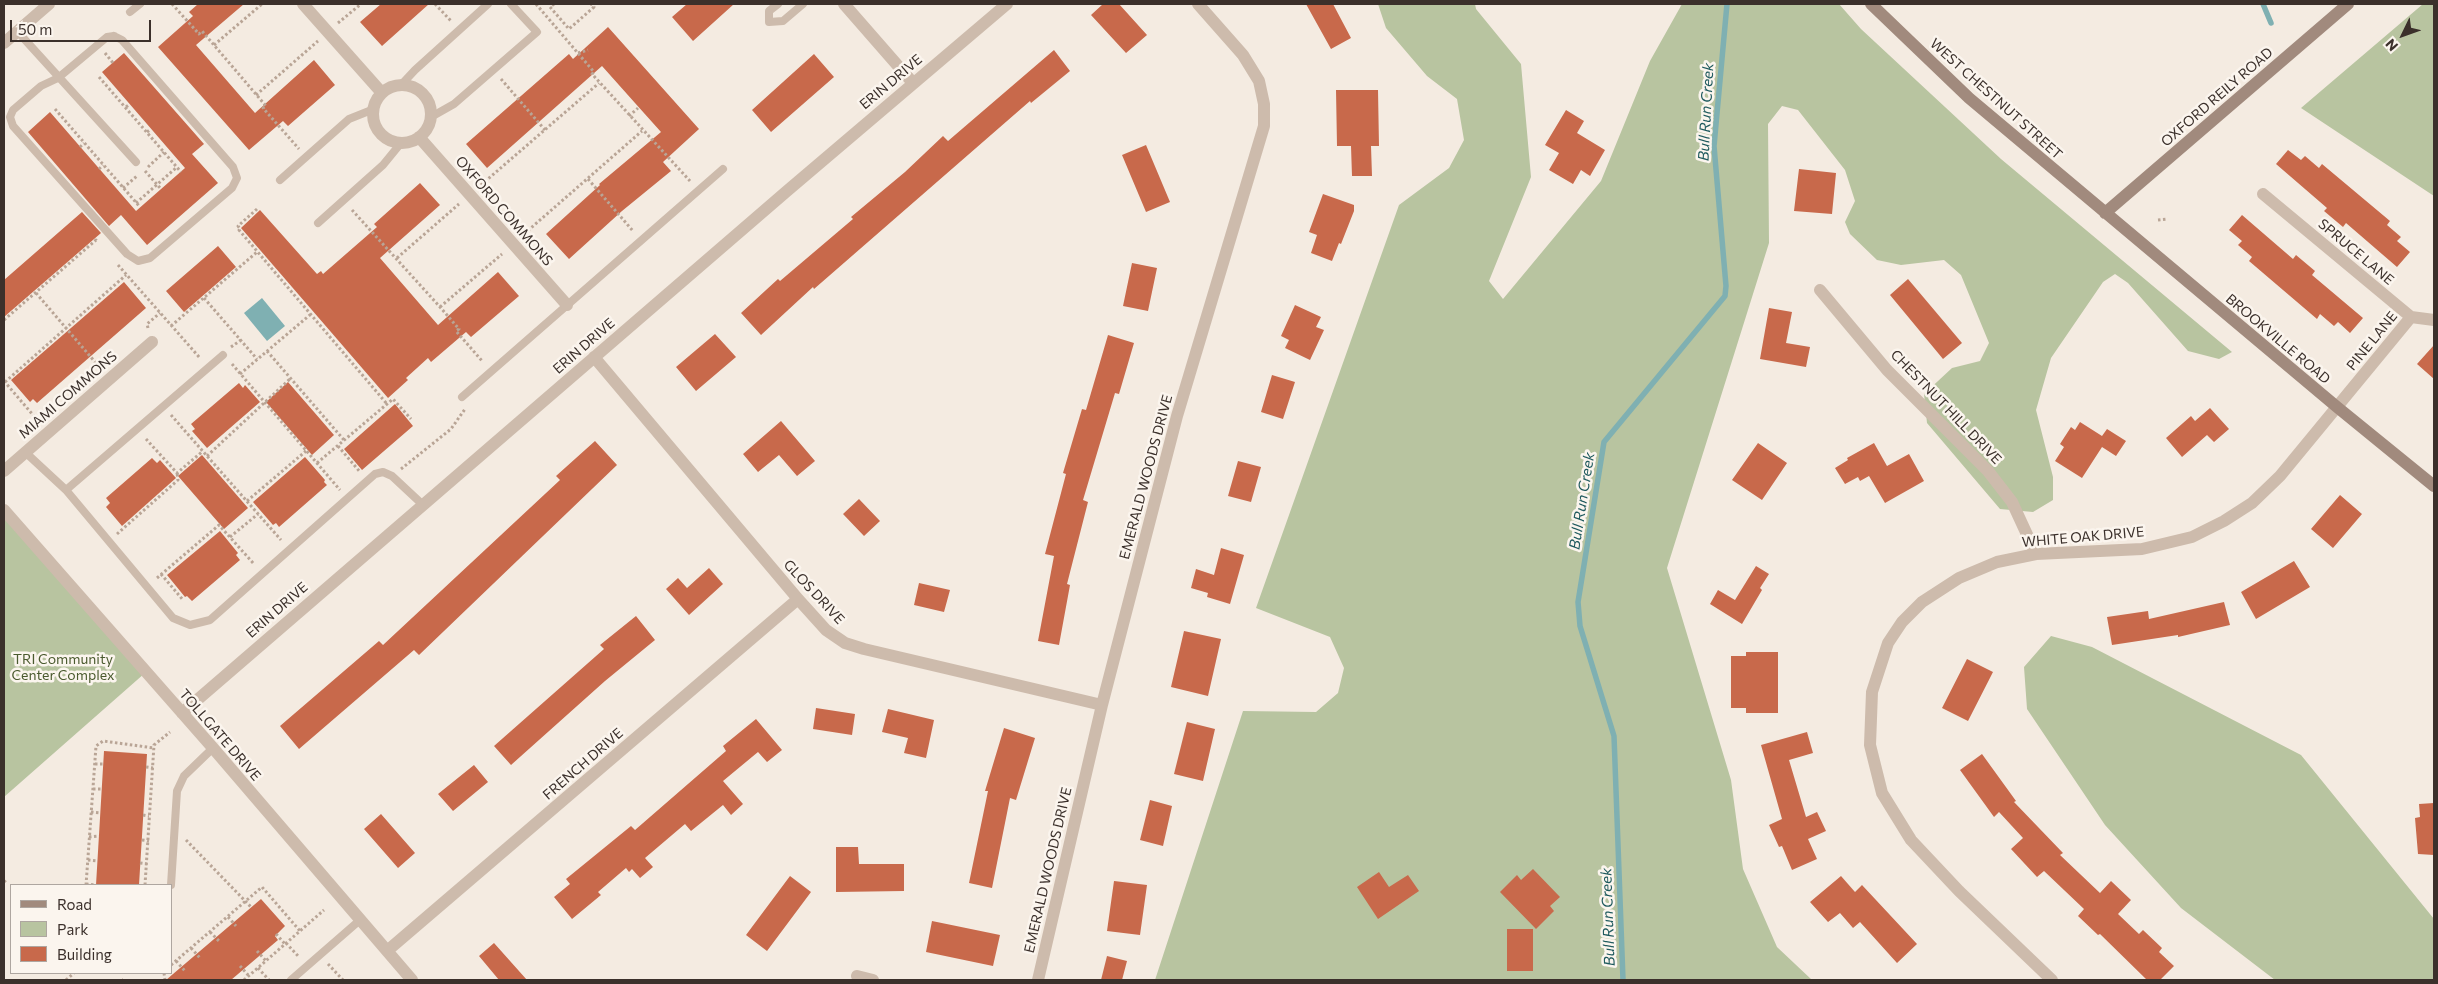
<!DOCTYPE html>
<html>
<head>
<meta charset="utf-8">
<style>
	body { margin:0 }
	#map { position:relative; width:2438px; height:984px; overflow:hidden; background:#f4ebe1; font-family:Commissioner,sans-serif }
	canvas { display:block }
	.frame { position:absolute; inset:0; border:5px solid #3b302b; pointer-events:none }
	.legend { position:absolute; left:10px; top:884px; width:162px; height:90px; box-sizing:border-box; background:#fbf5ee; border:1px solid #aea6a0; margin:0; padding:6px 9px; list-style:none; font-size:15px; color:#3b302b }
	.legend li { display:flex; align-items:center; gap:10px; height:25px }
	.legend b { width:25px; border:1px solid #aea6a0 }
	.north { position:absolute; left:2378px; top:10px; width:50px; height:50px; -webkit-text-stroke:4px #fbf5ee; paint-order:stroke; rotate:228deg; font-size:14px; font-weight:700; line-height:20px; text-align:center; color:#3b302b }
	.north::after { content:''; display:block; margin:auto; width:18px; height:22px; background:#3b302b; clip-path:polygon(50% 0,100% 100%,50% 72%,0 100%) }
	.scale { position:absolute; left:10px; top:20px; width:141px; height:22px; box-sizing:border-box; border:2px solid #3b302b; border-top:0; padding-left:6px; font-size:15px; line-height:18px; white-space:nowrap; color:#3b302b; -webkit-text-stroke:4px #fbf5ee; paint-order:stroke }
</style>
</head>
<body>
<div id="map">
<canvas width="2438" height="984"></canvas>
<div class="frame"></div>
<ul class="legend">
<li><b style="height:6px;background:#a18a7d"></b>Road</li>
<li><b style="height:14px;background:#b8c4a0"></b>Park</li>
<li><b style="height:14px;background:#c8694b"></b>Building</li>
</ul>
<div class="north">N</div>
<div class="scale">50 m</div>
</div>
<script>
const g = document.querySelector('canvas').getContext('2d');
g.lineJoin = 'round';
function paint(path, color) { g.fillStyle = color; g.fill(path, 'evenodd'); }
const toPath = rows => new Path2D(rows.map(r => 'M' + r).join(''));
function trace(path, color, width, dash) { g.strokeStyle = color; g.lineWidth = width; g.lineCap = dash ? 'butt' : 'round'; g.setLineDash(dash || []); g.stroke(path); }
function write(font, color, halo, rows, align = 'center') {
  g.font = font + ' Commissioner,sans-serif'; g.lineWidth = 5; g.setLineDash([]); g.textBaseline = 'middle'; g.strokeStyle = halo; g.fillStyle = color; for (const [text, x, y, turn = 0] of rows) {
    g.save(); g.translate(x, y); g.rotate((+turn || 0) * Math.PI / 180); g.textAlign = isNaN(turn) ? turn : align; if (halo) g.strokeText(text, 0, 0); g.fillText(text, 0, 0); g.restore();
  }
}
const green = toPath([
	[1378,4,1475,4,1476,9,1521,64,1531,177,1489,281,1503,299,1601,181,1650,61,1682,4,1839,4,1861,29,2001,159,2232,352,2219,359,2188,351,2128,283,2115,274,2103,282,2051,358,2036,410,2053,477,2053,500,2033,512,2000,509,1927,423,1924,394,1952,368,1980,361,1989,343,1961,275,1944,260,1901,265,1877,260,1850,234,1845,222,1855,201,1845,170,1798,110,1782,106,1768,124,1769,243,1667,568,1731,780,1743,869,1777,947,1812,980,1155,980,1243,711,1316,712,1338,693,1344,668,1330,637,1256,608,1399,205,1449,168,1464,140,1457,99,1427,76,1386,28],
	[2423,4,2434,4,2434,196,2301,108],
	[4,510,145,673,4,797],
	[2051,636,2092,647,2301,755,2434,919,2434,980,2275,980,2181,908,2105,825,2027,709,2024,667]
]);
const water = toPath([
	[262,298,285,326,267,341,244,313]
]);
const stream = toPath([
	[2263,4,2271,23],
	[1623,980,1614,736,1580,626,1578,602,1604,442,1725,296,1726,286,1714,146,1727,4]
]);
const building = toPath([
	[198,4,244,4,196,45,255,113,314,60,335,85,288,126,283,121,249,150,158,47,193,16,189,12],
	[381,4,429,4,382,46,360,22],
	[687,4,734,4,693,41,672,17],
	[1103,4,1119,4,1147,35,1126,53,1091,15],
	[1306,4,1333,4,1351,38,1331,49],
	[608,27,699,129,663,162,671,171,622,211,569,259,546,234,600,185,599,184,661,132,635,103,602,66,487,168,466,144,569,54,573,59],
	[1054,50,1070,71,1031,103,1030,101,814,289,813,287,761,335,741,313,778,279,780,281,853,219,851,217,905,172,943,136,948,141],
	[124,53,204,144,192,154,218,183,147,245,121,215,109,226,28,132,50,112,136,211,185,168,102,72],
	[814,54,834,77,771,132,752,110],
	[1336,90,1378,90,1379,146,1371,146,1372,176,1352,176,1351,146,1337,146],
	[1566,110,1584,121,1577,133,1605,150,1590,176,1581,170,1573,184,1549,170,1559,153,1545,145],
	[1146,145,1170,202,1146,212,1122,155],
	[2288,150,2301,160,2305,156,2319,168,2322,164,2390,221,2387,225,2401,237,2397,241,2410,252,2397,267,2346,223,2343,227,2324,211,2327,208,2276,164],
	[1799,169,1836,173,1832,214,1794,211],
	[420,183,440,205,380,258,438,325,498,272,519,296,471,337,466,332,431,362,428,358,406,378,408,380,388,398,241,228,260,210,317,274,321,271,323,274,377,227,374,224],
	[1323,194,1354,205,1354,211,1341,244,1339,243,1332,261,1311,253,1317,235,1309,232],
	[82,212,101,233,4,317,4,280],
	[2242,215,2293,259,2296,255,2315,271,2312,275,2363,318,2350,333,2338,322,2334,326,2320,314,2317,319,2249,261,2252,257,2238,245,2242,241,2229,230],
	[218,246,236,267,184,312,166,291],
	[1132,263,1157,268,1148,311,1123,306],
	[1908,279,1962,343,1943,359,1890,295],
	[124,282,146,308,37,403,33,399,30,402,11,380],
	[1295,305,1321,317,1316,327,1324,330,1310,360,1285,348,1289,340,1281,336],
	[1769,308,1792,312,1786,343,1810,347,1806,367,1760,359],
	[715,334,736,357,696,391,676,367],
	[1108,335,1134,343,1119,394,1115,393,1083,500,1088,502,1067,584,1070,585,1059,645,1038,641,1054,556,1045,554,1066,474,1063,473,1082,409,1086,410],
	[2434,345,2434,379,2417,364],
	[1272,375,1295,382,1283,419,1261,412],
	[288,382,334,435,312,455,266,402],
	[239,383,243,388,245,385,260,402,207,448,192,431,195,429,191,424],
	[395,404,413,426,362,470,344,449],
	[2210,408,2229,429,2214,442,2207,435,2182,457,2166,438,2191,416,2195,421],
	[781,421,815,461,797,476,779,455,758,472,743,454],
	[2080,422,2102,436,2107,429,2126,441,2116,456,2102,447,2082,478,2055,461,2064,447,2060,444,2071,427,2075,430],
	[595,441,617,465,419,655,414,650,299,749,280,726,379,641,383,645,560,480,556,476],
	[1758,443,1787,463,1762,500,1732,480],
	[1874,443,1887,466,1909,454,1924,481,1885,503,1869,476,1860,481,1858,477,1845,484,1835,468,1848,460,1847,458],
	[202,455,248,508,224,529,178,476],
	[305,457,325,480,324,482,327,485,279,527,276,523,273,525,253,502],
	[152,458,157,463,160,460,176,478,122,526,106,507,110,503,106,498],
	[1238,461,1261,467,1251,502,1228,496],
	[2340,495,2362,514,2333,548,2311,529],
	[859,499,880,521,864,536,843,514],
	[220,531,238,553,236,555,240,560,192,601,187,596,185,597,167,575],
	[1221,548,1244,555,1230,604,1207,597,1208,593,1191,588,1196,569,1214,575],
	[2294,561,2310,587,2256,619,2241,592],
	[1756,566,1769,574,1760,588,1762,590,1742,624,1710,604,1718,590,1735,600],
	[709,568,723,584,689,615,666,589,678,578,687,588],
	[919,583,950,590,944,612,914,605],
	[2224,602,2230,625,2178,637,2178,635,2112,645,2107,617,2148,611,2149,619],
	[636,616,655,640,605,681,511,765,494,746,604,649,600,645],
	[1184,631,1221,639,1208,696,1171,687],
	[1746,652,1778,652,1778,713,1746,713,1746,708,1731,708,1731,656,1746,656],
	[1967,659,1993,672,1968,721,1942,708],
	[816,708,855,714,852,735,813,729],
	[888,709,934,720,926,758,904,753,908,738,882,732],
	[756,719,782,750,767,762,758,752,723,781,743,804,731,815,723,805,691,831,685,824,645,858,653,867,640,878,632,869,629,872,626,868,598,892,601,895,572,919,554,897,570,884,566,879,631,826,635,830,726,751,723,746],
	[1187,722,1215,729,1203,781,1174,774],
	[1004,728,1035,738,1016,800,1010,798,992,888,969,883,988,791,985,791],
	[1807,732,1813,753,1789,760,1806,817,1817,812,1826,831,1808,839,1817,859,1792,870,1782,846,1779,847,1769,825,1782,819,1761,745],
	[104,751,147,754,139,885,96,885],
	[1982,754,2016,801,2014,802,2063,853,2060,855,2100,893,2111,881,2131,900,2118,914,2139,934,2143,930,2162,948,2159,952,2174,966,2160,980,2147,980,2100,934,2098,935,2078,916,2084,909,2044,871,2037,877,2011,849,2023,838,1999,812,1994,817,1960,770],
	[474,765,488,782,453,811,438,794],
	[1150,800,1172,806,1163,846,1140,840],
	[2434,803,2434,855,2418,854,2415,818,2420,817,2419,804],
	[381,814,415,853,398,868,364,829],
	[836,847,858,847,859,864,904,864,904,891,836,892],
	[1533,869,1560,897,1550,906,1554,911,1536,929,1500,892,1517,875,1521,880],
	[1379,872,1389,887,1408,875,1419,891,1378,919,1357,887],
	[790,876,811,892,767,951,746,935],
	[1841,876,1855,892,1862,885,1917,944,1897,963,1860,922,1853,928,1840,913,1828,922,1810,902],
	[1114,881,1147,885,1140,935,1107,931],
	[261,899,285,926,275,936,278,940,231,980,166,980],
	[932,921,1000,935,993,966,926,952],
	[1507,929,1533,929,1533,971,1507,971],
	[494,943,527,980,499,980,479,956],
	[1107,956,1127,961,1122,980,1101,980]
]);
const path = toPath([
	[172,4,199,34,202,31,266,106,263,108,299,149],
	[435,4,452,22],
	[536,4,594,72,592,74,690,181],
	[554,4,550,7,569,29,594,7,591,4],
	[338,23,361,4],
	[214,45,262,4],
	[105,53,113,63],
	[578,53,588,50],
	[99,77,181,172],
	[501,79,545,130],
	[256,95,318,41],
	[126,107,130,104],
	[55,109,140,207],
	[629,116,638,108],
	[147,132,151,129],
	[80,147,84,143],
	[148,167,164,152],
	[99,169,103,165],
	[145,171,161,189],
	[588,179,633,231],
	[481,185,599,83],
	[123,188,137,176],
	[136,203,177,167],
	[257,209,238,226,240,229,239,230,387,404],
	[352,210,440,307,459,329,456,331,483,362],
	[2158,220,2167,219],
	[524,234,642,131],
	[397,258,459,204],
	[118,265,200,358],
	[36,293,101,369],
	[204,298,257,359],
	[440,307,502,254],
	[4,320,96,240,97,242],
	[171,326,257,252],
	[148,328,147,324,160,313],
	[231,347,241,340],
	[267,351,344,440],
	[232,364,340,490],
	[240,374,311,314],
	[4,381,39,422],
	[5,382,126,275],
	[171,415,281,540],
	[146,439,177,473,203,451],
	[338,446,360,472],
	[207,456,291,378],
	[317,463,393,399,411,419],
	[401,469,451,429,465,409],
	[247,501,306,451],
	[117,534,178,480,177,473],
	[230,537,258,514],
	[161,574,183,600],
	[157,578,219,525,254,564],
	[95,764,104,764],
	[146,767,153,768],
	[93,789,102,789],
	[91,812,101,813],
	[143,815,149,816],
	[89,837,99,836],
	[142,840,149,841],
	[186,840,251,907],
	[88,860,98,861],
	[140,863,147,864],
	[4,882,6,880],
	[86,884,96,885],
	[86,885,96,746,103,741,154,748],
	[145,885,154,745,170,732],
	[228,917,236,926],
	[210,932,219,941],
	[276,934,285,944],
	[286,943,299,957],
	[191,948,200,958],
	[257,951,266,961],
	[176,961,185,971],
	[328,964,343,980],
	[171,965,262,887,300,931],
	[240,966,249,976],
	[258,968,269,980],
	[164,973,165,980],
	[66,980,74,973],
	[122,980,123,980],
	[244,980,324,910]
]);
const lane = toPath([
	[778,4,769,11,769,22,783,21,803,4],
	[130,12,140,4],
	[17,31,136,162],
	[114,36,122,40,233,167,237,178,232,188,150,258,138,261,127,254,13,126,10,117,13,110,41,86,58,78,107,37,114,36],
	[401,85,415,70,488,4],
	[431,117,454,104,537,32,511,4],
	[280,180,349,119,374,109],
	[318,223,383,165,401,143],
	[462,397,723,169],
	[25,452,66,490,173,618,190,625,210,620,375,474,383,472,392,476,422,504],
	[66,490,223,355],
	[171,885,177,791,184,776,213,748],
	[291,980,360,920]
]);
const street = toPath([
	[303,4,382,93],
	[844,4,913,83],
	[4,43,49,4],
	'373 114a29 29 0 1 1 58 0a29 29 0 1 1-58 0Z',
	[419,137,567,305],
	[2263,194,2411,317,2434,320],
	[1820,290,1887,370,1988,471,2012,502,2036,554],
	[594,357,798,599,826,630,845,643,864,649,1102,705],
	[4,471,152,342],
	[4,510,213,748,412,980],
	[182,713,787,191,1007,4],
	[387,951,798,599],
	[857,976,873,980],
	[1038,980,1102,705,1177,416,1264,126,1264,104,1259,81,1243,55,1198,4],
	[2052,980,1959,891,1911,840,1882,793,1870,745,1872,692,1888,643,1902,622,1922,602,1959,578,1997,562,2036,554,2142,549,2192,537,2224,521,2252,503,2280,476,2411,317]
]);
const secondary = toPath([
	[1871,4,1969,98,2337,407,2434,486],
	[2105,213,2348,4]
]);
const streetNames = [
	["ERIN DRIVE",891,82,-40],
	["OXFORD REILY ROAD",2217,97,-41],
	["WEST CHESTNUT STREET",1996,99,42],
	["OXFORD COMMONS",504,211,49],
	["SPRUCE LANE",2356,252,40],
	["BROOKVILLE ROAD",2278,339,40],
	["PINE LANE",2372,341,-51],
	["ERIN DRIVE",584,346,-41],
	["MIAMI COMMONS",68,395,-41],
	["CHESTNUT HILL DRIVE",1946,407,46],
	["EMERALD WOODS DRIVE",1146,477,-75],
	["WHITE OAK DRIVE",2083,537,-5],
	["GLOS DRIVE",814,592,47],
	["ERIN DRIVE",277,610,-41],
	["TOLLGATE DRIVE",220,735,49],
	["FRENCH DRIVE",583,764,-41],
	["EMERALD WOODS DRIVE",1048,870,-77]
];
const parkNames = [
	["TRI Community",63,659],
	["Center Complex",63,675]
];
const waterNames = [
	["Bull Run Creek",1706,112,-87],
	["Bull Run Creek",1582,501,-81],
	["Bull Run Creek",1608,917,-92]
];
paint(green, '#b8c4a0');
paint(water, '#7fb0b2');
trace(stream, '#7fb0b2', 5.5);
paint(building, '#c8694b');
trace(path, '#b9a596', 3, [2.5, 2.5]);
trace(lane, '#cdbbac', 8);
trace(street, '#cdbbac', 12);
trace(secondary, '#a18a7d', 12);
write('14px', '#3b302b', '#fbf5ee', streetNames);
write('14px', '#4a5a2e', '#fbf5ee', parkNames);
write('italic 15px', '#1f5a5e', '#fbf5ee', waterNames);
</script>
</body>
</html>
